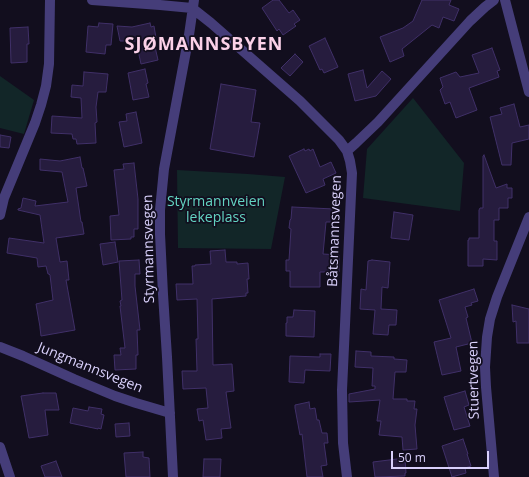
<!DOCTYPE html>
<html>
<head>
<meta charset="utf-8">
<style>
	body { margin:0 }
	#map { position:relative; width:529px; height:477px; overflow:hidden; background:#120e1e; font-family:"Open Sans",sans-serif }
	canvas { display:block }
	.scale { position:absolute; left:391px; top:451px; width:98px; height:18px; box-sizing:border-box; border:2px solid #d9d0fb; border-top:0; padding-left:5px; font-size:12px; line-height:14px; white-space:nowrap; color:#d9d0fb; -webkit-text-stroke:3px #120e1e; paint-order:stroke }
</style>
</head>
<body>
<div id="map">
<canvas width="529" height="477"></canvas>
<div class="scale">50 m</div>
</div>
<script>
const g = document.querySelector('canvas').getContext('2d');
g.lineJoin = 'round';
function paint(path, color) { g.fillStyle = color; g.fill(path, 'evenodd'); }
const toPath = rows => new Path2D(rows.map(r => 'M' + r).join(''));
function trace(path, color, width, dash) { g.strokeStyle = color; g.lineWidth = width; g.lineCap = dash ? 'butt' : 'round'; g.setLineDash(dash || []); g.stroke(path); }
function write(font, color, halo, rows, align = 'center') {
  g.font = font + ' "Open Sans",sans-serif'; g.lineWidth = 3.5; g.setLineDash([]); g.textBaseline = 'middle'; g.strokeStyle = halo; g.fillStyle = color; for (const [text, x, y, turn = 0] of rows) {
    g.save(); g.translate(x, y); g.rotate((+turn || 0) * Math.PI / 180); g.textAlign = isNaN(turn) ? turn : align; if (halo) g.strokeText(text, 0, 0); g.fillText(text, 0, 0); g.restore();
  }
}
const green = toPath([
	[0,76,34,100,24,134,0,128],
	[413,98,464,163,460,211,363,198,367,149],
	[177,170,248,174,285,177,271,249,178,248]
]);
const building = toPath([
	[273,0,279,0,289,13,293,10,300,20,294,24,296,26,283,35,279,29,277,31,262,8,273,0],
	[422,0,451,0,449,5,459,9,454,21,443,17,439,28,432,25,402,49,404,56,390,62,380,37,403,28,413,21,422,0],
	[99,23,113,24,111,45,106,45,105,54,86,52,88,26,98,27,99,23],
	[150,23,151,27,154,26,156,38,153,38,158,60,141,64,136,41,120,41,117,26,132,27,150,23],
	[28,27,29,44,27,44,27,62,11,63,10,28,28,27],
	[325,38,338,67,324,73,322,69,320,70,309,46,325,38],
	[492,48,500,70,497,71,499,77,469,88,477,110,456,118,450,102,445,104,440,90,443,87,440,78,456,72,460,77,479,73,472,55,492,48],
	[295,54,303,62,290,76,281,68,295,54],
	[145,69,148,83,146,84,149,97,133,100,128,73,145,69],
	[363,70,367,88,382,71,391,79,376,96,355,101,348,74,363,70],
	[84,72,108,74,106,92,98,92,96,107,97,122,95,123,96,143,77,144,76,139,73,139,72,134,51,133,52,116,82,118,81,98,71,97,72,85,83,86,84,72],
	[221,84,256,90,251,122,260,123,254,157,210,149,221,84],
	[514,104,520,127,529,125,529,139,512,143,511,165,502,165,490,117,502,114,500,108,514,104],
	[136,112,142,143,124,147,119,122,127,121,126,114,136,112],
	[0,135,11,137,9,148,0,147,0,135],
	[304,149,305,151,309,149,310,151,313,149,320,167,331,162,336,173,323,179,325,185,306,193,289,156,304,149],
	[484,155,496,188,507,184,507,188,512,188,512,198,508,198,508,208,499,208,499,220,494,220,494,241,497,241,497,260,483,259,483,266,468,266,468,240,469,240,469,238,479,238,479,210,480,208,483,208,483,156,484,155],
	[80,157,82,168,83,168,87,186,76,188,81,222,82,222,84,234,56,238,60,262,67,261,69,280,66,280,75,330,41,336,40,328,40,327,36,304,53,300,50,275,49,274,48,274,46,266,38,267,37,258,7,253,9,238,44,243,40,215,18,210,18,209,21,208,23,198,36,201,35,206,68,202,62,172,40,170,40,159,60,161,80,157],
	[134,163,138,199,138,229,134,229,134,237,131,237,131,239,111,240,110,216,119,215,114,170,124,169,123,164,134,163],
	[292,207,334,209,333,222,326,222,323,254,339,255,339,272,320,272,320,287,290,287,290,271,286,271,286,260,289,260,291,229,289,228,290,220,291,219,292,207],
	[394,212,413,215,409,240,391,238,394,212],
	[115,242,118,262,103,265,100,244,115,242],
	[225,250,226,262,237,262,237,264,248,263,249,279,247,279,248,293,246,293,246,296,212,299,213,365,232,364,234,391,226,392,231,428,221,429,222,438,206,440,203,420,199,421,197,409,208,408,206,388,183,389,182,371,197,371,196,339,198,339,197,299,177,300,176,284,193,284,192,266,195,266,195,265,211,264,210,251,225,250],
	[139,260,140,274,135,274,135,286,140,330,137,330,138,355,136,355,136,369,115,370,114,355,121,355,120,348,125,348,120,306,121,306,120,301,122,300,119,261,139,260],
	[372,260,390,262,388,288,382,287,381,309,397,310,396,325,389,325,388,335,373,334,375,310,360,309,361,289,366,290,368,261,372,260],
	[474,289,478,301,471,303,472,305,465,307,468,317,466,318,472,343,456,347,461,371,442,375,434,342,451,338,439,300,474,289],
	[512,305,529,309,529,343,517,343,516,321,513,322,512,305],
	[294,310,315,311,314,337,286,336,286,323,287,323,287,317,293,317,294,310],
	[356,351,371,352,371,356,394,357,394,359,407,360,406,372,395,372,393,399,407,399,407,401,415,401,414,409,417,409,415,425,417,449,403,450,402,437,379,435,381,421,377,421,380,400,349,402,349,394,375,389,375,386,372,386,373,368,355,367,356,351],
	[320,354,331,354,330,371,305,370,304,383,289,382,290,356,320,357,320,354],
	[465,391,469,405,464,407,470,426,454,430,444,397,465,391],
	[43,393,56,393,59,410,45,410,48,435,29,438,21,396,43,393],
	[309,402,310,409,315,408,317,420,319,420,322,433,327,433,328,443,324,443,327,465,321,466,323,477,307,477,302,434,300,435,295,408,295,405,309,402],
	[89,407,102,409,101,414,104,415,101,429,98,428,98,429,70,423,73,408,88,411,89,407],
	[129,423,130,436,116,437,115,424,129,423],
	[463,439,468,454,467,454,471,466,465,468,466,473,452,477,442,446,463,439],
	[143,452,143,457,149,458,150,477,126,477,124,453,143,452],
	[405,458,406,473,405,473,405,476,375,477,373,462,405,458],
	[204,459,221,459,220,477,203,477,204,459],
	[56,461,62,477,45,477,41,466,56,461]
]);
const minor = toPath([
	[92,0,160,5,192,8,211,23,300,101,339,140,347,151],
	[505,0,529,92],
	[0,215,4,198,35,123,41,105,46,86,49,64,50,0],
	[0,347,23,356,74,379,115,396,136,403,170,413],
	[0,447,10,477],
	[173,477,167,357,163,294,160,234,160,210,164,169,189,35,194,0],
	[347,477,343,443,342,390,352,173,350,161,347,151,356,143,378,122,470,21,485,7,494,0],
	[494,477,486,387,485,367,487,337,490,319,497,297,529,217]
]);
const parkNames = [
	["Styrmannveien",216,202],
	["lekeplass",216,218]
];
const streetNames = [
	["Båtsmannsvegen",335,231,-88],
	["Styrmannsvegen",149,249,-91],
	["Jungmannsvegen",90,368,22],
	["Stuertvegen",474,380,-91]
];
const districtNames = [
	["SJØMANNSBYEN",204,45]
];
paint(green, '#122628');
paint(building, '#261c3e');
trace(building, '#403068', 1);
trace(minor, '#453d79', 10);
write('14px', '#63d4c2', '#120e1e', parkNames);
write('14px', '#d9d0fb', '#120e1e', streetNames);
g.letterSpacing = '1px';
write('bold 18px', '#fbd1e8', '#120e1e', districtNames);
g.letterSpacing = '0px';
</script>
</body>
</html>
